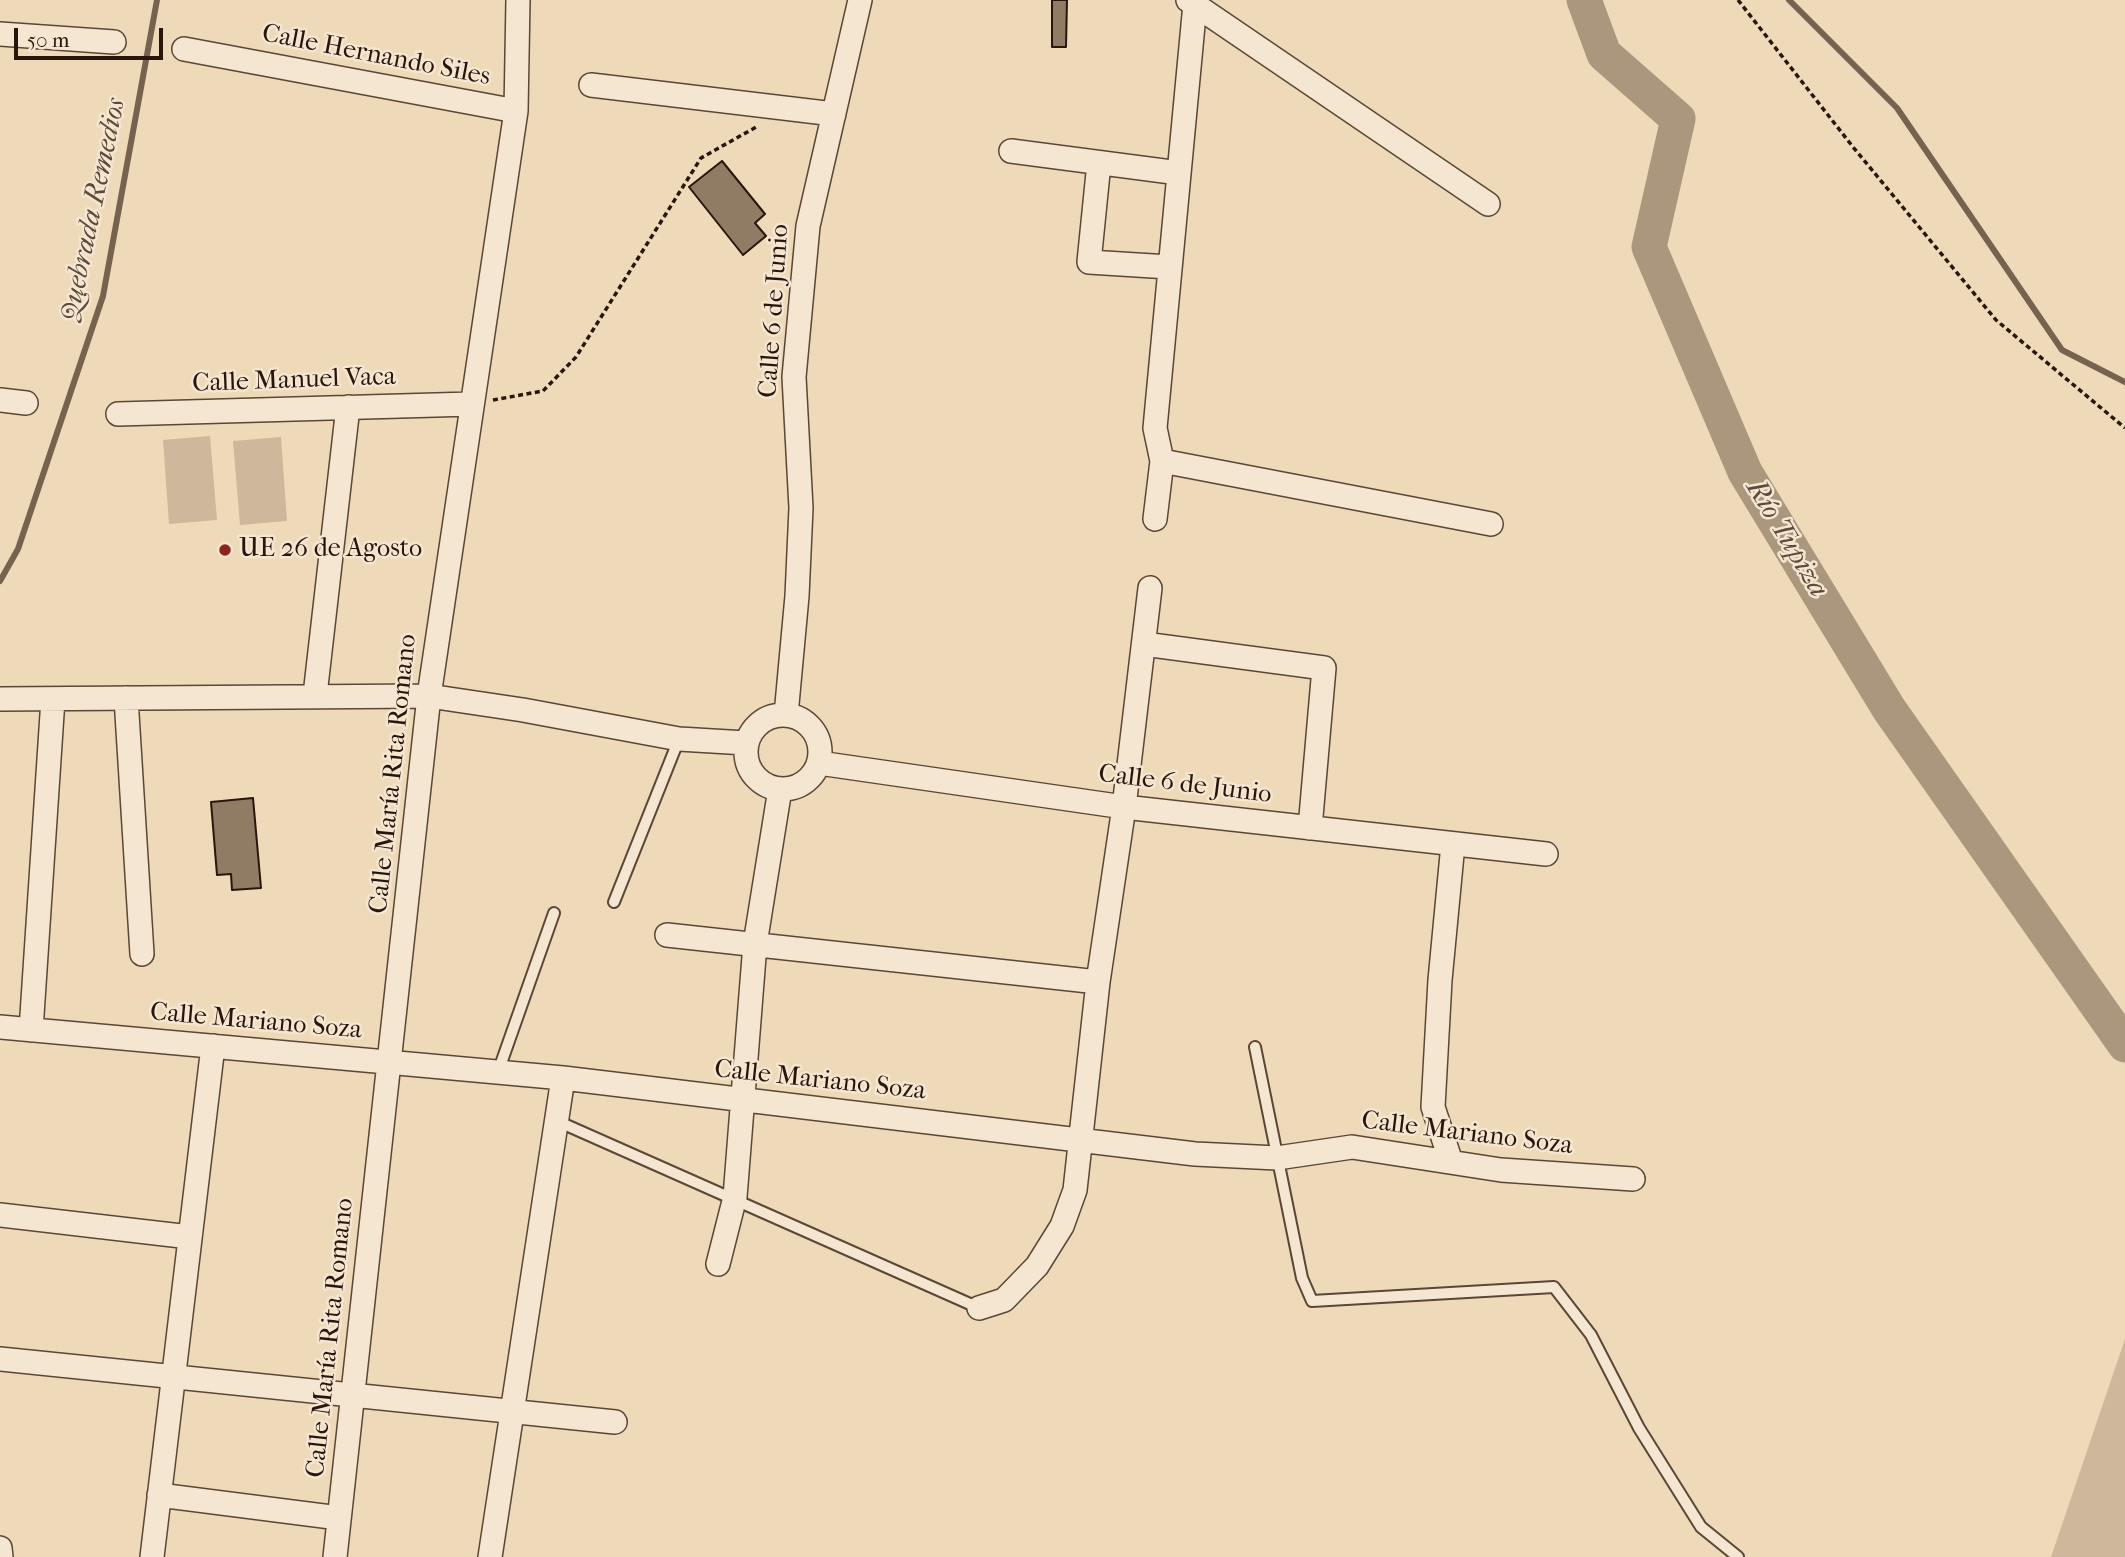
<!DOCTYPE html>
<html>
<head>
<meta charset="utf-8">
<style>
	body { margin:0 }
	#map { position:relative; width:2125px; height:1557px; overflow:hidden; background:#eed9b8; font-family:"IM FELL French Canon",serif }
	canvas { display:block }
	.scale { position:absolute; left:14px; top:28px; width:149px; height:32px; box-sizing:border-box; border:4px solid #2a150c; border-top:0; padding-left:9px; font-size:21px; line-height:24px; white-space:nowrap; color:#2a150c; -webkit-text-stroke:5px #f4e6d1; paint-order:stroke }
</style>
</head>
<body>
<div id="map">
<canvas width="2125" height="1557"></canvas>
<div class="scale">50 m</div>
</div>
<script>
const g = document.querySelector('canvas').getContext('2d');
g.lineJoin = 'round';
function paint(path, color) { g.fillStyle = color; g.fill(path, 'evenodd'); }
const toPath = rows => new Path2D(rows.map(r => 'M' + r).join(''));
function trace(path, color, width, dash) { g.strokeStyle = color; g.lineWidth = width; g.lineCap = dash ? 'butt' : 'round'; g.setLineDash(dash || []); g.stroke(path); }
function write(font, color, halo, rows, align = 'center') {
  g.font = font + ' "IM FELL French Canon",serif'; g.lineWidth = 5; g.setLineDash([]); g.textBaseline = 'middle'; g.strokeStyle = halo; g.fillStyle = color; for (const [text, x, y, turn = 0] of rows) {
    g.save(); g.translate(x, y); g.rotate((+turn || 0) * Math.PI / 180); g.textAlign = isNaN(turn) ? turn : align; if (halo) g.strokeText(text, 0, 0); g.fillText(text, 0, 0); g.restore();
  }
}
const green = toPath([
	[210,436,217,520,169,524,163,440],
	[281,437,287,521,240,525,233,441],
	[2125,1339,2125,1557,2051,1557]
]);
const stream = toPath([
	[1789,0,1897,108,2062,350,2125,382],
	[0,581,18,549,103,296,157,0]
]);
const river = toPath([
	[1584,0,1604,54,1678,119,1649,247,1745,472,1889,709,2125,1045]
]);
const building = toPath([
	[1052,0,1067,0,1066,47,1052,47,1052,0],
	[722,161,765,214,755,223,766,236,743,255,689,187,722,161],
	[253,798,261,888,232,890,231,874,217,875,211,802,253,798]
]);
const path = toPath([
	[1738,0,1853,147,1996,320,2125,428],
	[493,400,543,391,576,357,701,158,758,126]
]);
const service = toPath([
	[614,902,679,739],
	[1255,1047,1302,1278,1312,1301,1554,1287,1591,1335,1639,1428,1701,1527,1738,1557],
	[498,1072,554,913],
	[557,1121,979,1308]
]);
const minor = toPath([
	[1188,0,1488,204],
	[0,34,114,42],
	[184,49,516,111],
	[591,85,834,114],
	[1011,151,1179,173],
	[1099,163,1089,262,1169,267],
	[0,400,26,403],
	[118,414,471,404],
	[1162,461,1491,524],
	[1155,519,1162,461,1155,428,1195,4],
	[1144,644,1324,668,1310,828],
	[315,695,348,407],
	[126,698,142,954],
	[0,699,429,696,523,710,679,739,746,743],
	'746 752a37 37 0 1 1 74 0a37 37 0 1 1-74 0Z',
	[786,715,797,596,801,508,794,377,808,226,860,0],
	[819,763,1124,807,1546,854],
	[667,935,1098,982],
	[0,1027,563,1078,1195,1154,1277,1158,1352,1147,1501,1170,1633,1179],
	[31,1030,53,699],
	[1451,1162,1433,1107,1440,980,1453,844],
	[0,1215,190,1237],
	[718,1264,735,1197,755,944,780,789],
	[979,1308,1004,1300,1037,1266,1062,1226,1075,1190,1098,982,1124,807,1150,588],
	[0,1359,615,1422],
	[159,1495,339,1518],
	[0,1548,1,1557],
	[152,1557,213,1046],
	[335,1557,429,696,516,111,518,0],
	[490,1557,563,1078]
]);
const markers = [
	[225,550,7,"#8f2418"]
];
const streetNames = [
	["Calle Hernando Siles",376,56,11],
	["Calle 6 de Junio",775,311,-86],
	["Calle Manuel Vaca",294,381,-2],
	["Calle María Rita Romano",394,774,-84],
	["Calle 6 de Junio",1185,785,7],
	["Calle Mariano Soza",256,1022,5],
	["Calle Mariano Soza",820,1081,6],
	["Calle Mariano Soza",1467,1134,7],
	["Calle María Rita Romano",331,1338,-84]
];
const poiNames = [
	["UE 26 de Agosto",239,550]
];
const waterNames = [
	["Quebrada Remedios",94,210,-78],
	["Río Tupiza",1786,539,59]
];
paint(green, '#cdb89b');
trace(stream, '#776250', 6);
trace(river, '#ab967e', 35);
paint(building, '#907b65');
trace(building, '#2a150c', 2);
trace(service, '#5b4637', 14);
trace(minor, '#5b4637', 26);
trace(path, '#2a150c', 3.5, [5, 3.5]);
trace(service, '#f4e6d1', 10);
trace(minor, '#f4e6d1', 23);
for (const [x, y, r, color] of markers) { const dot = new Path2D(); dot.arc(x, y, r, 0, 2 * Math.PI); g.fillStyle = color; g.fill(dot); trace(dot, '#f4e6d1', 2.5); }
write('26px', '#2a150c', '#f4e6d1', streetNames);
write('26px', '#2a150c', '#f4e6d1', poiNames, 'left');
write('italic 28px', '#5e493a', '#f4e6d1', waterNames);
</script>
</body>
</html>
